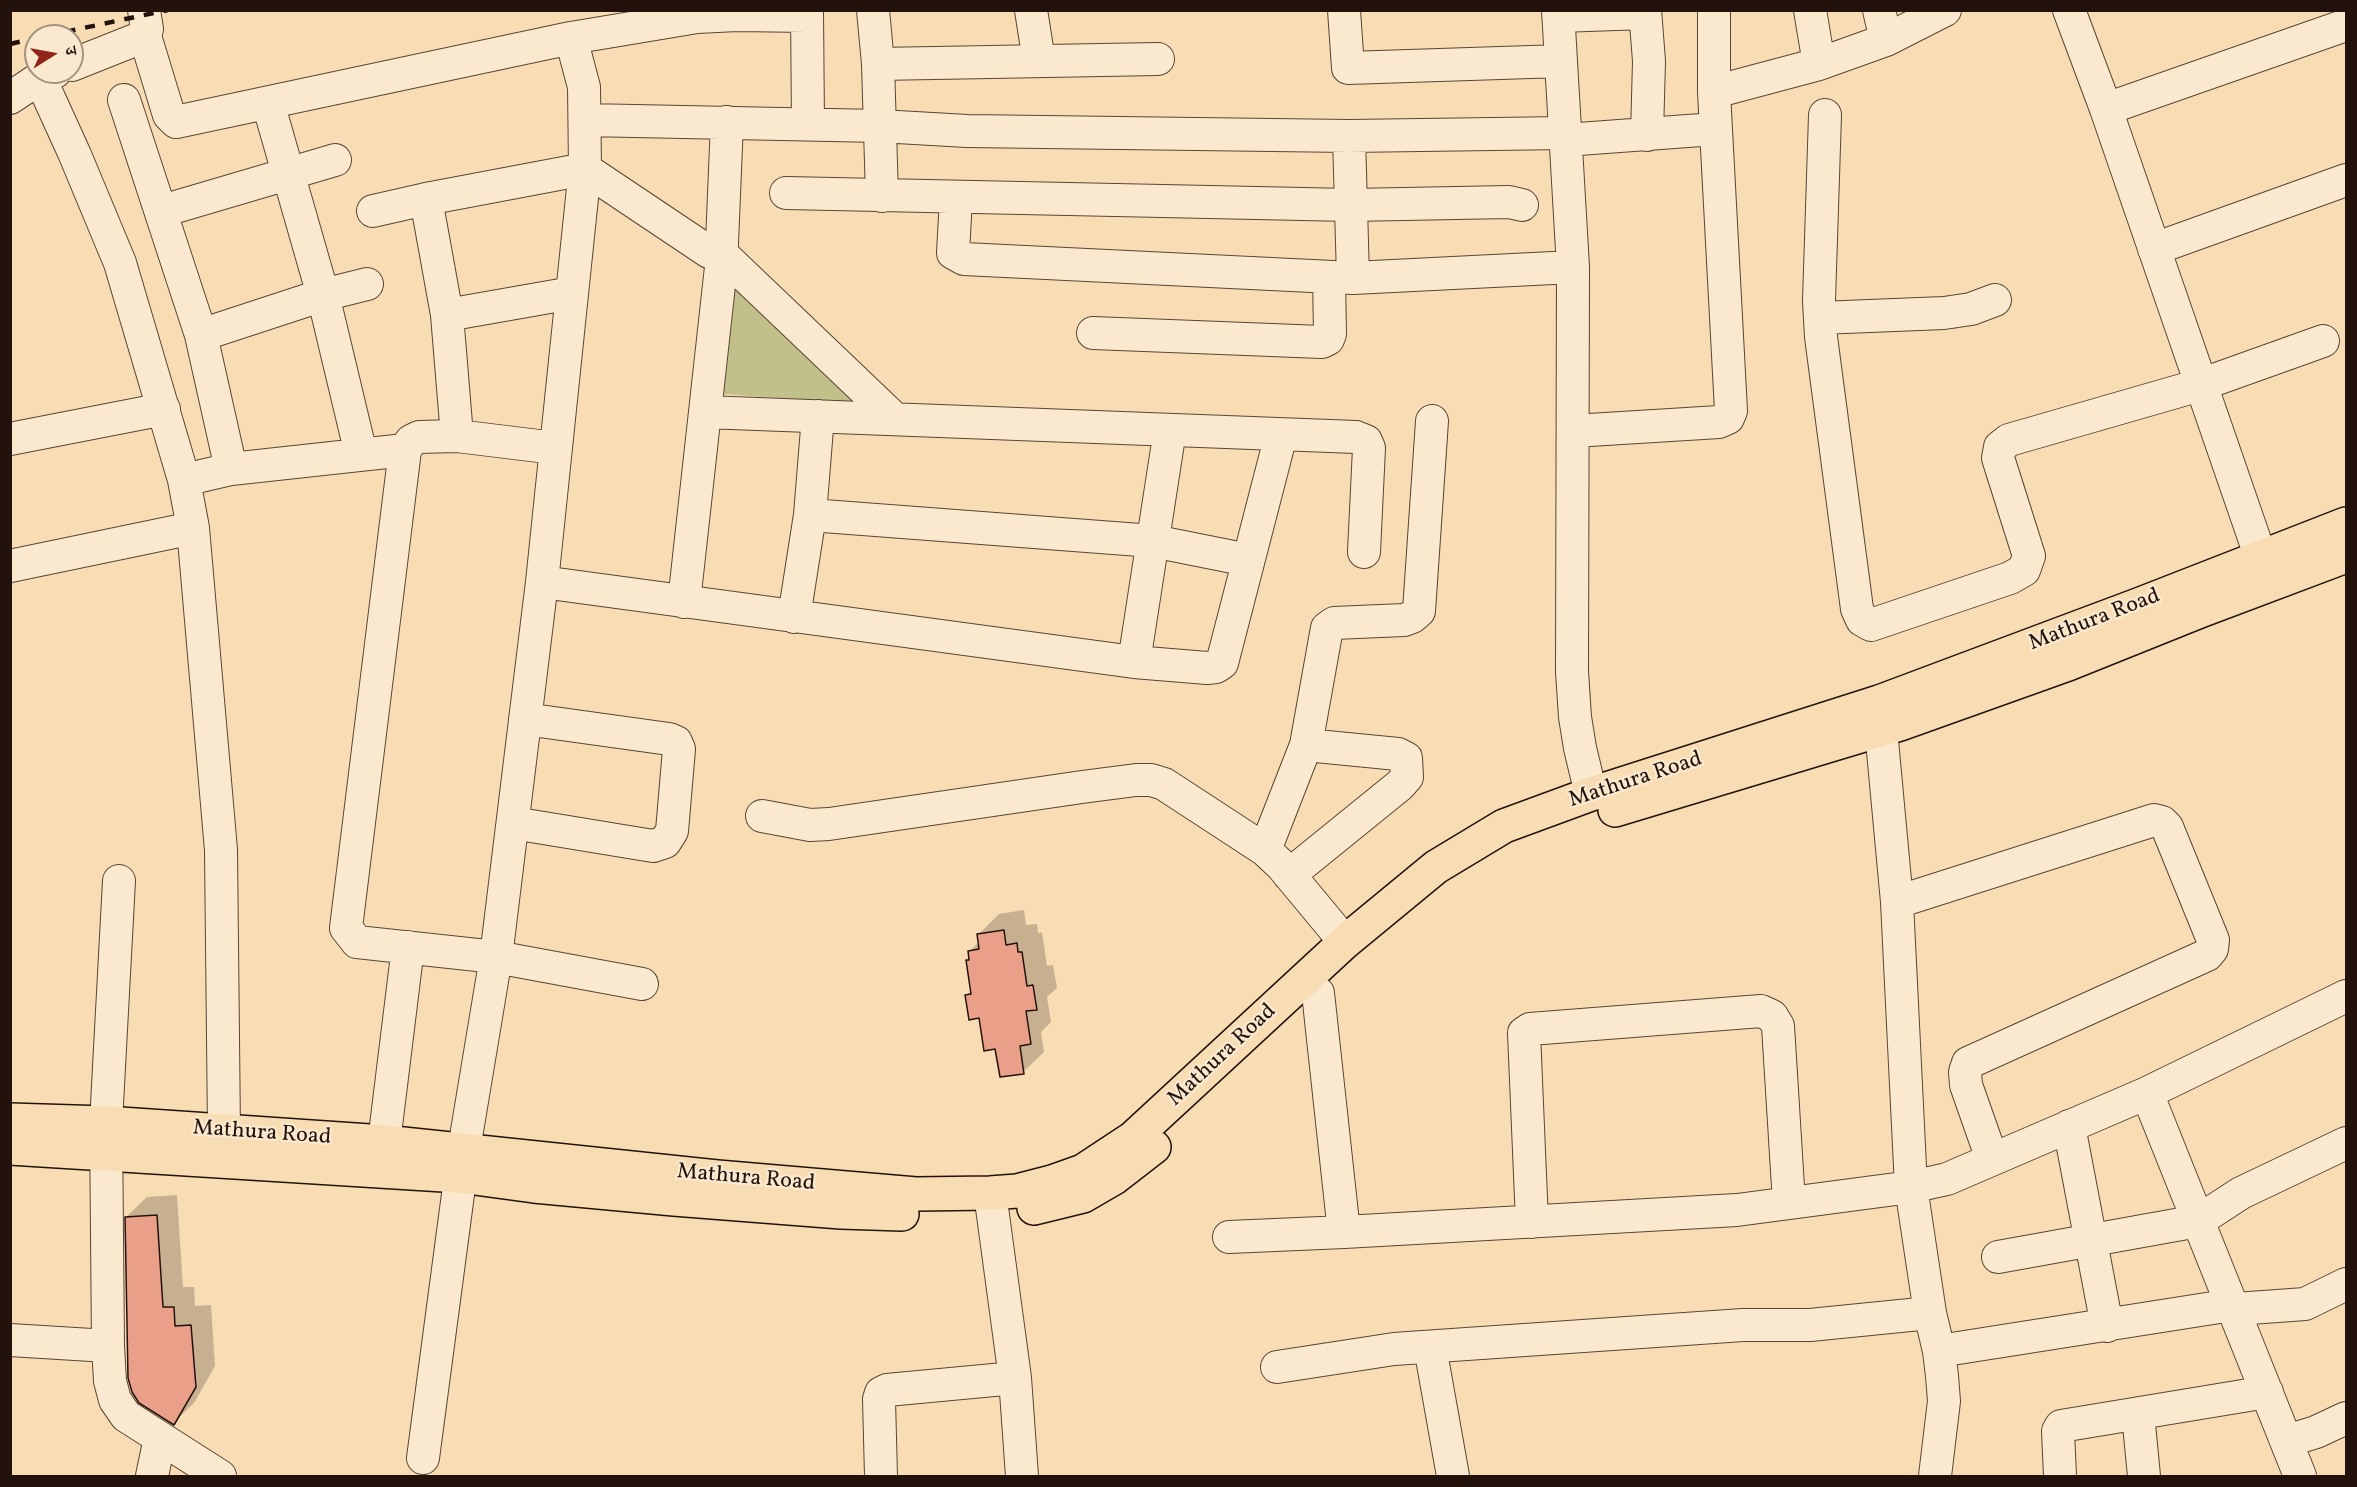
<!DOCTYPE html>
<html>
<head>
<meta charset="utf-8">
<style>
	body { margin:0 }
	#map { position:relative; width:2357px; height:1487px; overflow:hidden; background:#f8ddb4; font-family:Vollkorn,"Noto Serif Devanagari",serif }
	canvas { display:block }
	.frame { position:absolute; inset:0; border:12px solid #22120b; pointer-events:none }
	.north { position:absolute; left:24px; top:24px; width:60px; height:60px; box-sizing:border-box; background:#fae9ce; border:2px solid #a49380; border-radius:50%; rotate:79deg; font-size:16px; font-weight:700; line-height:24px; text-align:center; color:#22120b }
	.north::after { content:''; display:block; margin:auto; width:21px; height:27px; background:#8f2418; clip-path:polygon(50% 0,100% 100%,50% 72%,0 100%) }
</style>
</head>
<body>
<div id="map">
<canvas width="2357" height="1487"></canvas>
<div class="frame"></div>
<div class="north">उ</div>
</div>
<script>
const g = document.querySelector('canvas').getContext('2d');
g.lineJoin = 'round';
function paint(path, color) { g.fillStyle = color; g.fill(path, 'evenodd'); }
const toPath = rows => new Path2D(rows.map(r => 'M' + r).join(''));
function trace(path, color, width, dash) { g.strokeStyle = color; g.lineWidth = width; g.lineCap = dash ? 'butt' : 'round'; g.setLineDash(dash || []); g.stroke(path); }
function write(font, color, halo, rows, align = 'center') {
  g.font = font + ' Vollkorn,serif'; g.lineWidth = 4.5; g.setLineDash([]); g.textBaseline = 'middle'; g.strokeStyle = halo; g.fillStyle = color; for (const [text, x, y, turn = 0] of rows) {
    g.save(); g.translate(x, y); g.rotate((+turn || 0) * Math.PI / 180); g.textAlign = isNaN(turn) ? turn : align; if (halo) g.strokeText(text, 0, 0); g.fillText(text, 0, 0); g.restore();
  }
}
const green = toPath([
	[735,279,860,404,722,394]
]);
const shadow = toPath([
	[1024,910,1026,925,1037,924,1038,933,1042,932,1047,966,1053,965,1057,988,1047,997,1051,1022,1041,1032,1044,1052,1023,1072,997,1048,967,995,972,990,968,960,971,957,970,951,979,942,978,935,999,914],
	[177,1195,183,1287,194,1287,195,1306,211,1305,215,1366,194,1403,173,1423,126,1217,147,1197]
]);
const building = toPath([
	[1004,930,1006,945,1017,943,1018,952,1022,952,1027,986,1033,985,1037,1010,1026,1011,1031,1044,1020,1046,1024,1074,1000,1077,995,1049,984,1051,979,1018,969,1020,965,995,971,994,966,960,969,960,968,951,979,949,977,934,1004,930],
	[157,1215,163,1307,174,1307,175,1326,191,1325,196,1387,174,1425,139,1403,132,1392,128,1378,125,1217,157,1215]
]);
const minor = toPath([
	[807,10,808,124],
	[873,10,878,64,882,196],
	[1031,10,1039,61],
	[1344,10,1348,68,1561,61],
	[1558,10,1573,267,1572,672,1575,717,1580,748,1591,794],
	[1645,10,1649,61,1647,135],
	[1810,10,1819,64],
	[1879,10,1886,40],
	[2069,10,2106,109,2261,558],
	[1559,16,1645,13],
	[145,36,169,115,176,122,571,38,697,17,737,15,807,16],
	[878,64,1158,59],
	[72,65,145,36,147,29,144,10],
	[40,78,75,155,120,263,184,480],
	[1714,92,1819,64,1886,40,1945,10],
	[10,98,40,78,55,72],
	[124,100,201,335,231,469],
	[268,103,323,295,361,454],
	[2106,109,2346,25],
	[1825,115,1819,301,1821,337,1857,609,1862,620,1871,625,2010,578,2024,570,2029,556,1998,458,2000,447,2009,440,2200,385,2323,341],
	[585,120,880,126,967,131,1349,136,1565,133],
	[1349,136,1353,278],
	[1565,140,1715,129],
	[786,193,1350,205,1509,202,1522,205],
	[956,198,953,253,964,259,1353,278,1573,267],
	[162,211,335,160],
	[373,211,426,199],
	[2154,249,2346,180],
	[447,315,572,293],
	[1820,318,1944,313,1971,309,1995,300],
	[1093,333,1322,342,1328,339,1330,334,1329,277],
	[201,335,323,295,367,284],
	[705,412,1356,437,1366,441,1369,448,1364,552],
	[818,416,810,515,1153,541,1248,560],
	[1573,431,1719,422,1728,418,1731,411,1714,92,1714,10],
	[457,436,447,315,426,199,585,169,709,252,722,254,895,419],
	[10,439,164,409],
	[555,448,457,436,419,437,411,441,405,450,346,928,357,942,496,957,642,984],
	[10,566,193,528],
	[542,582,1134,662,1207,668,1216,667,1222,663,1281,435],
	[684,602,721,267,727,122],
	[794,617,810,515],
	[1134,662,1170,430],
	[1881,730,1897,902,1911,1187,1947,1179,2147,1093,2346,996],
	[762,816,810,825,829,824,1082,787,1136,780,1151,780,1164,784,1265,850,1281,865,1345,942],
	[513,823,653,846,665,842,672,831,679,749,676,742,669,739,525,719],
	[1265,850,1306,745,1327,628,1334,623,1404,620,1412,617,1419,611,1432,421],
	[1289,875,1400,785,1407,777,1406,758,1398,754,1306,745],
	[119,881,106,1123,108,1346,110,1381,115,1400,126,1416,220,1476],
	[1897,902,2154,820,2162,822,2167,827,2213,940,2212,949,2207,955,1968,1063,1965,1072,1966,1085,1992,1159],
	[1318,993,1344,1232,1737,1210,1911,1187,1930,1313,1939,1351,1942,1376,1944,1401,1935,1476],
	[2147,1093,2300,1476],
	[2069,1126,2107,1326],
	[224,1132,221,850,193,528,184,480,231,469,405,450],
	[384,1142,408,947],
	[990,1193,1015,1378,1022,1476],
	[1532,1222,1524,1033,1530,1029,1761,1011,1772,1016,1778,1026,1789,1203],
	[1229,1237,1344,1232],
	[1998,1257,2198,1221,2241,1193,2346,1143],
	[10,1340,108,1346],
	[1430,1347,1453,1476],
	[1939,1351,2232,1305,2236,1309,2305,1304,2346,1284],
	[1277,1367,1394,1349,1743,1325,1810,1325,1930,1313],
	[2138,1414,2144,1476],
	[2287,1441,2316,1432,2346,1418],
	[423,1458,464,1149,496,957,542,582,585,169,584,87,571,38],
	[152,1476,160,1438],
	[881,1476,879,1399,881,1393,887,1390,1015,1378],
	[2060,1476,2058,1431,2061,1426,2267,1392]
]);
const major = toPath([
	[1615,810,1900,724,2068,664,2200,611,2346,556],
	[10,1120,106,1123,384,1142,717,1177,916,1194,990,1193,1017,1191,1052,1182,1083,1171,1133,1138,1345,942,1436,867,1504,826,1591,794,1879,702,2138,605,2346,524],
	[10,1148,460,1176,534,1186,674,1199,841,1212,902,1214],
	[1034,1208,1083,1196,1114,1178,1154,1147]
]);
const rail = toPath([
	[46,36,168,10],
	[10,44,36,38]
]);
const streetNames = [
	["Mathura Road",2095,621,-21],
	["Mathura Road",1636,781,-18],
	["Mathura Road",1223,1056,-43],
	["Mathura Road",262,1134,4],
	["Mathura Road",746,1179,5]
];
paint(green, '#c1c08a');
paint(shadow, '#0003');
paint(building, '#ea9f89');
trace(building, '#22120b', 1.5);
trace(minor, '#584535', 34);
trace(major, '#22120b', 36);
trace(minor, '#fae9ce', 32);
trace(major, '#f8ddb4', 33);
trace(rail, '#22120b', 4.5, [10, 10]);
write('22px', '#22120b', '#fae9ce', streetNames);
</script>
</body>
</html>
